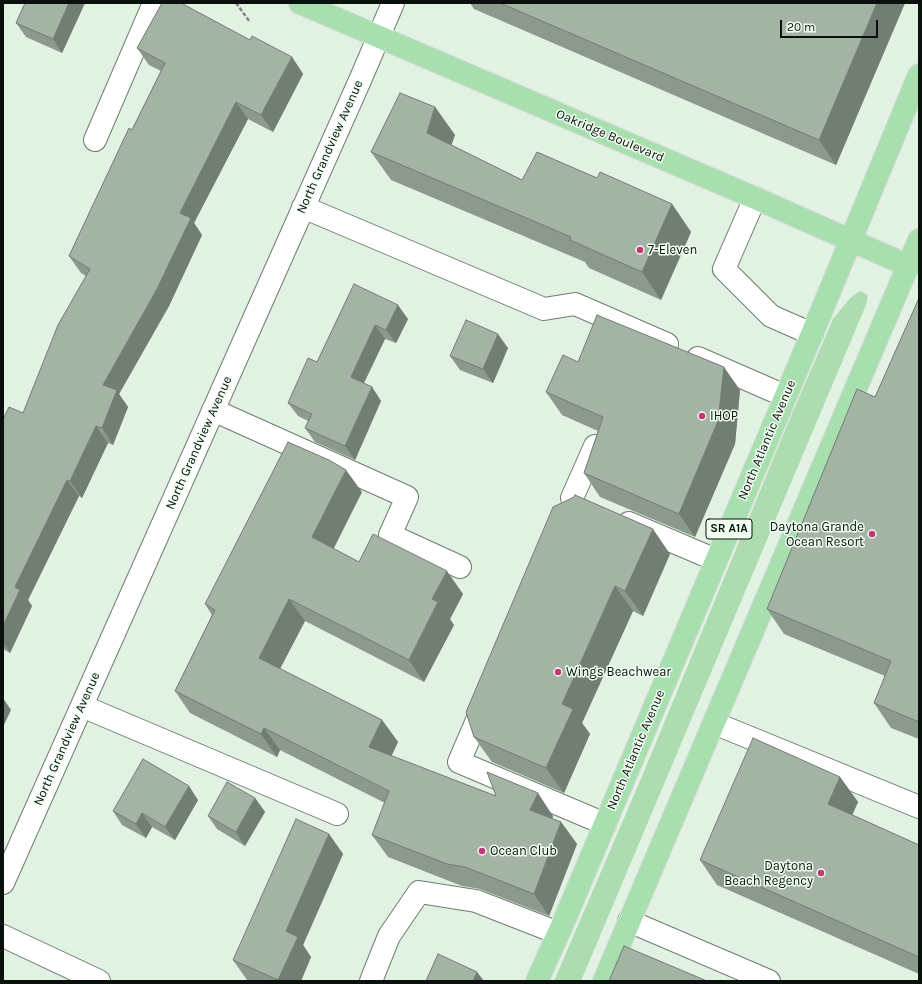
<!DOCTYPE html>
<html>
<head>
<meta charset="utf-8">
<style>
	body { margin:0 }
	#map { position:relative; width:922px; height:984px; overflow:hidden; background:#e1f2e2; font-family:Karla,sans-serif }
	canvas { display:block }
	.frame { position:absolute; inset:0; border:4px solid #0a100b; pointer-events:none }
	.scale { position:absolute; left:780px; top:20px; width:98px; height:18px; box-sizing:border-box; border:2px solid #0a100b; border-top:0; padding-left:5px; font-size:12px; line-height:14px; white-space:nowrap; color:#0a100b; -webkit-text-stroke:3px #f1fef2; paint-order:stroke }
</style>
</head>
<body>
<div id="map">
<canvas width="922" height="984"></canvas>
<div class="frame"></div>
<div class="scale">20 m</div>
</div>
<script>
const g = document.querySelector('canvas').getContext('2d');
g.lineJoin = 'round';
function paint(path, color) { g.fillStyle = color; g.fill(path, 'evenodd'); }
const toPath = rows => new Path2D(rows.map(r => 'M' + r).join(''));
function trace(path, color, width, dash) { g.strokeStyle = color; g.lineWidth = width; g.lineCap = dash ? 'butt' : 'round'; g.setLineDash(dash || []); g.stroke(path); }
function write(font, color, halo, rows, align = 'center') {
  g.font = font + ' Karla,sans-serif'; g.lineWidth = 3; g.setLineDash([]); g.textBaseline = 'middle'; g.strokeStyle = halo; g.fillStyle = color; for (const [text, x, y, turn = 0] of rows) {
    g.save(); g.translate(x, y); g.rotate((+turn || 0) * Math.PI / 180); g.textAlign = isNaN(turn) ? turn : align; if (halo) g.strokeText(text, 0, 0); g.fillText(text, 0, 0); g.restore();
  }
}
const green = toPath([
	[860,291,868,295,866,305,581,981,554,981,643,774,791,416,833,319,850,298]
]);
const path = toPath([
	[236,3,250,22]
]);
const minor = toPath([
	[95,140,154,3],
	[755,198,724,269,771,316,812,334],
	[303,207,544,309,575,304,667,344],
	[698,358,785,396],
	[213,410,407,497,390,535,460,567],
	[572,498,595,446],
	[629,523,716,560],
	[484,704,459,762,605,824],
	[82,706,337,814],
	[714,723,919,807],
	[3,883,361,78,393,3],
	[629,921,769,981],
	[3,936,99,981],
	[371,981,389,936,419,892,476,901,558,933]
]);
const major = toPath([
	[300,3,755,198,909,266],
	[537,981,564,921,812,334,919,75],
	[604,981,919,240]
]);
const wall = toPath([
	[25,3,85,3,62,53,26,37,16,23],
	[470,3,905,3,836,165,474,9],
	[250,40,292,57,303,74,273,132,248,119,194,223,202,235,169,306,119,394,128,407,113,445,108,443,82,498,79,496,28,600,32,606,10,653,3,649,3,419,23,413,86,276,81,273,69,256,161,71,149,65,137,48],
	[435,107,455,135,451,145,522,180,597,178,672,204,691,232,661,300,589,268,585,262,391,180,371,152],
	[354,284,408,319,396,343,385,339,364,383,372,387,381,401,355,460,315,442,305,428,308,421,298,416,288,403,317,362],
	[919,298,919,739,891,728,874,703,885,676,784,634,767,609,875,397],
	[508,348,493,383,460,370,450,356],
	[578,362,740,390,735,444,695,537,600,497,584,473,598,431,562,415,546,392],
	[362,492,333,548,359,562,463,594,450,619,454,625,424,682,305,621,280,669,382,720,398,742,391,756,496,796,553,816,552,819,561,822,577,844,549,916,480,889,462,886,388,857,372,835,385,803,280,750,277,757,190,713,175,691,212,615,205,604],
	[553,507,670,554,643,616,633,611,582,723,590,734,564,793,492,762,474,737],
	[840,777,858,802,852,815,919,845,919,974,717,885,700,860],
	[255,798,265,812,245,846,217,829,208,816],
	[198,800,175,840,152,827,146,838,122,825,113,811],
	[329,834,343,854,303,945,311,957,301,981,249,981,247,980,233,960]
]);
const shadedWall = toPath([
	[69,3,85,3,62,53,53,39],
	[877,3,905,3,836,165,819,140],
	[292,57,303,74,273,132,261,115],
	[236,102,248,119,194,223,202,235,169,306,119,394,128,407,113,445,102,428,103,385,180,213],
	[435,107,455,135,446,161,427,133],
	[672,204,691,232,661,300,642,272],
	[398,305,408,319,396,343,386,330],
	[375,325,385,339,360,391,351,377],
	[498,334,508,348,493,383,483,369],
	[724,367,740,390,735,444,695,537,679,514],
	[372,387,381,401,355,460,345,446],
	[96,426,108,443,82,498,70,481],
	[346,470,362,492,328,560,312,537],
	[67,480,79,496,28,600,32,606,10,653,3,642,3,626,15,587],
	[653,529,670,554,643,616,625,591],
	[447,571,463,594,450,619,454,625,424,682,409,660,432,599],
	[615,586,633,611,582,723,590,734,564,793,546,768,562,704],
	[289,599,305,621,274,680,259,658],
	[3,698,11,710,3,727],
	[382,720,398,742,385,770,369,747],
	[264,728,280,750,277,757,261,734],
	[840,777,858,802,846,829,828,804],
	[189,786,198,800,175,840,165,827],
	[538,793,553,816,546,832,530,810],
	[255,798,265,812,245,846,236,832],
	[142,813,152,827,146,838,136,824],
	[561,822,577,844,549,916,534,894],
	[329,834,343,854,303,945,311,957,301,981,279,981,278,980,286,931],
	[477,972,484,981,473,981]
]);
const building = toPath([
	[25,3,69,3,53,39,16,23,25,3],
	[162,3,181,3,250,40,252,36,292,57,261,115,236,102,180,213,191,218,157,289,103,385,117,390,102,428,96,426,70,481,67,480,15,587,20,590,3,626,3,419,9,407,23,413,58,325,90,269,69,256,129,128,132,130,165,63,137,48,162,3],
	[500,3,877,3,819,140,500,3],
	[400,93,435,107,427,133,522,180,537,152,597,178,600,172,672,204,642,272,570,240,571,237,371,152,400,93],
	[354,284,398,305,386,330,375,325,351,377,372,387,345,446,305,428,312,414,288,403,308,358,317,362,354,284],
	[919,298,919,722,874,703,891,661,767,609,857,389,875,397,919,298],
	[597,315,724,367,718,421,679,514,584,473,603,417,546,392,563,355,578,362,597,315],
	[466,320,498,334,483,369,450,356,466,320],
	[288,442,329,460,346,470,312,537,359,562,373,534,447,571,432,599,438,602,409,660,289,599,259,658,382,720,369,747,496,796,487,772,538,793,530,810,561,822,534,894,465,867,447,864,372,835,389,791,264,728,261,734,175,691,215,610,205,604,288,442],
	[575,495,653,529,625,591,615,586,562,704,573,709,546,768,474,737,466,712,553,507,574,497,575,495],
	[753,738,840,777,828,804,919,845,919,957,700,860,753,738],
	[143,759,189,786,165,827,142,813,136,824,113,811,143,759],
	[227,782,255,798,236,832,208,816,227,782],
	[296,819,329,834,286,931,298,937,278,980,233,960,296,819],
	[624,946,707,981,609,981,624,946],
	[438,954,477,972,473,981,426,981,438,954]
]);
const markers = [
	[640,250,4,"#c13876"],
	[702,416,4,"#c13876"],
	[872,534,4,"#c13876"],
	[558,672,4,"#c13876"],
	[482,851,4,"#c13876"],
	[821,873,4,"#c13876"]
];
const shields = [
	[729,529,46]
];
const shieldNames = [
	["SR A1A",729,529]
];
const streetNames = [
	["Oakridge Boulevard",610,136,23],
	["North Grandview Avenue",330,147,-66],
	["North Atlantic Avenue",767,440,-67],
	["North Grandview Avenue",199,443,-66],
	["North Grandview Avenue",67,739,-66],
	["North Atlantic Avenue",636,750,-67]
];
const poiNames = [
	["7-Eleven",648,250],
	["IHOP",710,416],
	["Daytona Grande",864,527,"right"],
	["Ocean Resort",864,542,"right"],
	["Wings Beachwear",566,672],
	["Ocean Club",490,851],
	["Daytona",813,866,"right"],
	["Beach Regency",813,881,"right"]
];
paint(green, '#addcb1');
trace(minor, '#6e7d6f', 24);
trace(major, '#d8d9d8', 24);
trace(path, '#7d897e', 2.5, [4, 2]);
trace(minor, '#fff', 22);
trace(major, '#a7dfaf', 22);
paint(wall, '#8c9a8d');
paint(shadedWall, '#727d73');
paint(building, '#a3b3a4');
trace(building, '#727d73', 1);
for (const [x, y, r, color] of markers) { const dot = new Path2D(); dot.arc(x, y, r, 0, 2 * Math.PI); g.fillStyle = color; g.fill(dot); trace(dot, '#f1fef2', 1.5); }
for (const [x, y, w] of shields) { const box = new Path2D(); box.roundRect(x - w / 2, y - 10, w, 20, 3); g.fillStyle = '#f1fef2'; g.fill(box); trace(box, '#0a100b', 1); }
write('bold 12px', '#0a100b', null, shieldNames);
write('13px', '#0a100b', '#f1fef2', streetNames);
write('13px', '#0a100b', '#f1fef2', poiNames, 'left');
</script>
</body>
</html>
